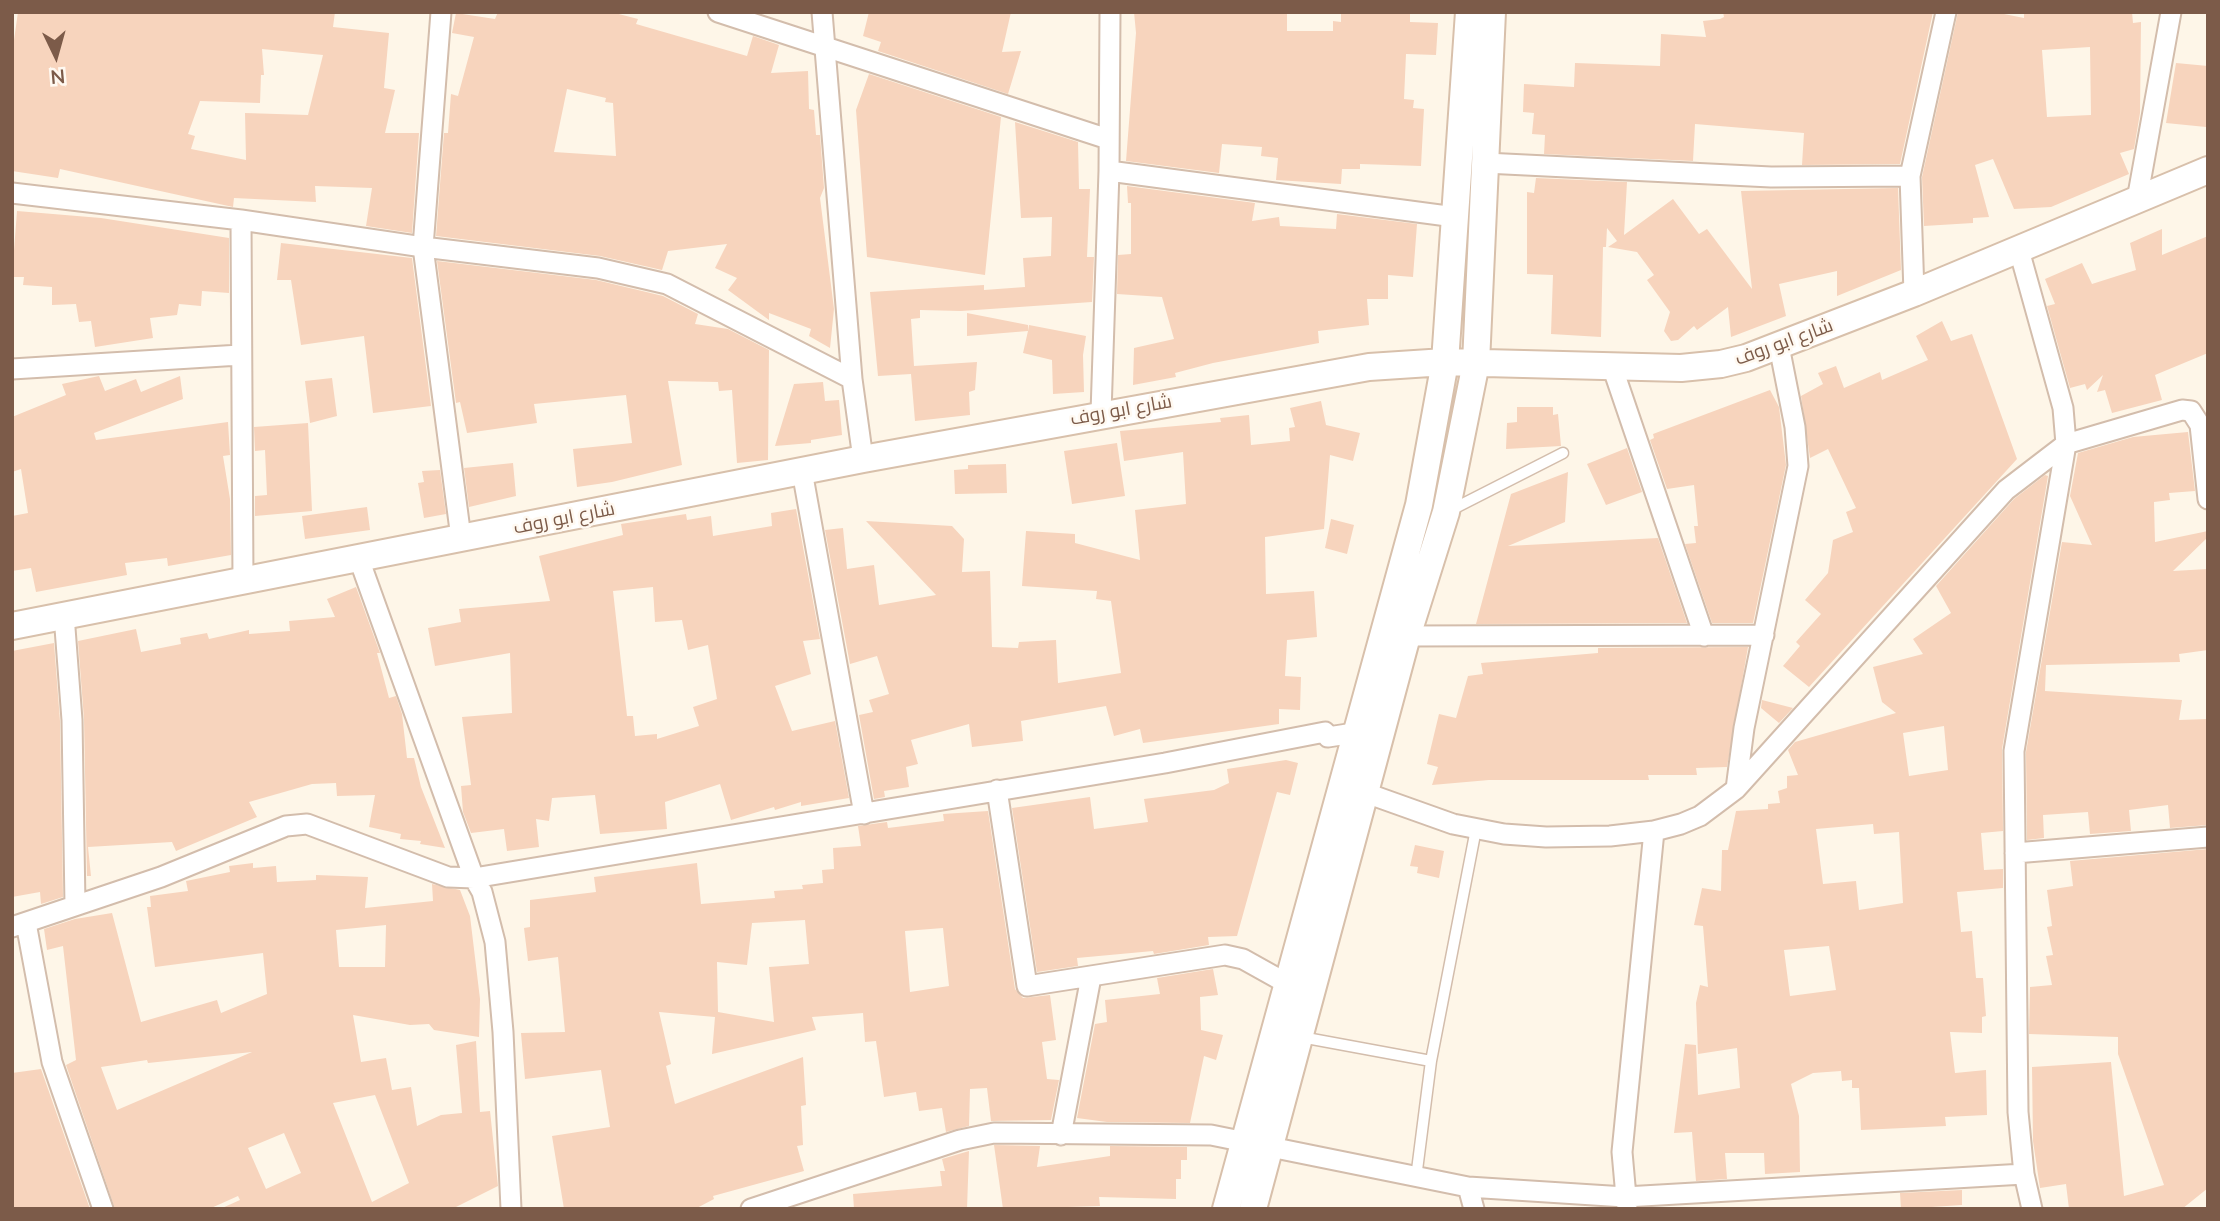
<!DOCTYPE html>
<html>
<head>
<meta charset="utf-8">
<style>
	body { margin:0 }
	#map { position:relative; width:2220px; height:1221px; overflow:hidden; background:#fef6e8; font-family:Lato,sans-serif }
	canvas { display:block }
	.frame { position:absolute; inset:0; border:14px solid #7c5b49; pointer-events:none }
	.north { position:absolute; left:21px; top:21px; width:70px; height:70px; -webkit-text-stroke:5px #fff9f1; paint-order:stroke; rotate:175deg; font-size:19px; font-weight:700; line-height:28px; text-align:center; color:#7c5b49 }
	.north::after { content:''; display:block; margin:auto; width:24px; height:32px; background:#7c5b49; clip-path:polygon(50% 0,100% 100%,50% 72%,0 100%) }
</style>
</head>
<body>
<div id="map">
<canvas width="2220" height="1221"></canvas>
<div class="frame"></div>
<div class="north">N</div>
</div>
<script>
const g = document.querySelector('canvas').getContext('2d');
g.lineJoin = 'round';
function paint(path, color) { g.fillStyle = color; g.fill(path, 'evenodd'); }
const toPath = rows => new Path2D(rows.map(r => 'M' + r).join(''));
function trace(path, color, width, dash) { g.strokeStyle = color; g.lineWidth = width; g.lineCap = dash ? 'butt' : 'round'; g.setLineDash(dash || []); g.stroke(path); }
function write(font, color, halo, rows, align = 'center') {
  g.font = font + ' Lato,Cairo,sans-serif'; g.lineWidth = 5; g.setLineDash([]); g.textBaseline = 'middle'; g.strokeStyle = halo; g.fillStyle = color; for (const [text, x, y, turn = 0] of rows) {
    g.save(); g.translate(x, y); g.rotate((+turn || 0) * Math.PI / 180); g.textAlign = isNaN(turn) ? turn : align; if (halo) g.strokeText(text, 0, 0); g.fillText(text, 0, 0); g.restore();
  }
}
const building = toPath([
	[18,12,335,12,333,27,389,33,384,88,395,90,385,133,419,133,412,233,366,226,372,188,315,186,316,202,234,198,233,207,60,169,58,178,12,171,12,54],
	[262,49,323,55,308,115,245,113,246,160,191,149,195,136,188,134,200,101,260,103,261,75,264,75],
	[498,12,611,12,638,19,636,24,747,56,753,36,779,45,771,73,808,71,809,109,814,110,816,135,820,135,824,188,820,198,834,309,830,348,809,336,811,329,769,313,769,320,728,290,737,278,715,268,727,244,668,251,662,270,600,256,436,236,444,133,448,133,451,94,458,96,474,37,452,33,456,13,495,19],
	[567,89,606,98,605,102,613,103,616,156,554,152],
	[869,12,1011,12,1002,52,1021,51,1008,94,878,51,881,42,863,36],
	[1134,12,1287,12,1287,31,1333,31,1333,21,1341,22,1341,12,1410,12,1410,22,1438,23,1436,55,1406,54,1404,99,1414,100,1413,108,1424,109,1421,166,1360,164,1360,169,1342,169,1341,184,1276,180,1278,158,1261,156,1262,147,1222,144,1219,173,1126,161,1136,33],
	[1723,12,1933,12,1900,164,1802,165,1804,133,1695,124,1693,161,1544,154,1545,135,1532,134,1534,113,1523,112,1524,84,1574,87,1575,63,1660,66,1661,34,1706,37,1703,21,1720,19,1724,17],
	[1958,12,1994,12,2024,18,2024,12,2132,12,2133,23,2141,22,2140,113,2134,149,2120,153,2129,174,2051,207,2014,209,1993,159,1975,165,1989,217,1973,218,1973,223,1924,226,1922,177],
	[2090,47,2091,115,2047,117,2042,50],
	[2176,63,2208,66,2206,127,2166,123],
	[869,74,1001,117,985,275,867,257,856,110],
	[1015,122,1078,142,1079,189,1090,189,1087,257,1094,257,1092,302,961,311,920,310,920,318,911,319,914,366,977,362,975,390,969,392,970,415,915,421,911,374,878,376,870,292,984,285,984,290,1025,287,1023,258,1051,256,1052,217,1021,218],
	[1536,178,1627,182,1624,235,1673,199,1699,234,1707,229,1752,289,1741,191,1898,188,1901,270,1837,296,1837,271,1779,284,1786,316,1731,337,1728,307,1697,330,1694,326,1678,340,1671,341,1664,331,1670,312,1647,280,1654,275,1637,252,1608,247,1617,241,1607,228,1606,247,1603,247,1601,337,1551,334,1553,275,1527,274,1527,192,1534,193],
	[1127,186,1255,203,1252,221,1279,217,1280,226,1336,229,1337,214,1417,224,1413,277,1388,275,1388,299,1367,299,1369,325,1318,331,1319,343,1213,363,1175,373,1176,377,1133,385,1134,348,1174,339,1162,297,1117,294,1118,255,1131,254,1131,203,1128,203],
	[17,211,101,218,229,238,229,293,202,291,201,306,179,304,177,315,150,318,153,338,95,347,91,321,79,322,76,304,52,305,52,287,23,285,24,277,12,277],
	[2162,229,2162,255,2208,236,2208,353,2155,375,2162,400,2112,413,2105,390,2097,392,2103,375,2087,390,2085,384,2070,388,2047,306,2055,304,2045,279,2082,263,2092,284,2136,270,2130,243],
	[281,243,412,258,431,406,373,413,364,336,301,345,291,280,277,280],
	[437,261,596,280,663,296,698,314,695,324,728,329,769,350,768,460,737,463,732,390,719,391,718,382,668,381,682,465,612,482,577,487,573,449,632,443,626,395,534,404,537,423,467,433,460,402,456,403],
	[967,313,1028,325,1028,331,1029,325,1086,336,1083,355,1084,392,1053,394,1052,360,1023,353,1028,331,967,336],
	[1942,321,1951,341,1972,334,2017,459,1809,687,1783,666,1800,646,1796,642,1821,614,1805,600,1828,573,1833,540,1853,532,1846,512,1856,508,1828,449,1810,458,1801,396,1823,384,1818,373,1836,366,1844,388,1880,372,1882,380,1928,360,1916,336],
	[99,376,105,391,136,379,141,392,180,376,183,399,94,433,96,440,228,422,230,455,223,456,230,499,231,555,168,566,167,558,125,563,127,575,36,592,31,568,12,571,12,516,28,513,21,469,12,472,12,417,66,395,62,384],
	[332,378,337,416,310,423,305,381],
	[823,382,825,401,839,400,842,435,811,440,811,443,775,446,794,384],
	[1770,390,1779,407,1786,465,1753,623,1712,623,1685,544,1696,543,1694,526,1698,526,1694,485,1667,489,1650,440,1654,438,1653,434],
	[1321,401,1326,425,1360,433,1353,461,1330,455,1324,529,1265,537,1266,594,1314,591,1317,637,1287,640,1285,676,1301,677,1300,710,1279,709,1279,724,1143,743,1140,729,1114,736,1106,706,1021,721,1023,741,972,747,969,724,911,740,918,764,906,767,909,787,884,791,885,797,874,799,859,715,873,712,869,700,889,694,877,656,850,664,825,530,843,528,847,569,874,565,879,605,936,595,866,521,952,526,964,539,962,572,990,571,992,647,1018,648,1019,642,1056,640,1058,683,1121,673,1111,601,1096,599,1097,591,1022,586,1026,531,1075,534,1075,543,1140,560,1135,510,1186,504,1183,452,1124,461,1120,431,1221,422,1220,418,1249,415,1251,445,1290,441,1289,428,1295,427,1290,408],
	[1517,407,1553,407,1553,415,1558,414,1561,446,1506,449,1507,423,1517,422],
	[308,423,312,511,255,516,255,496,267,495,265,450,255,451,254,427],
	[2188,432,2195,491,2169,493,2170,500,2154,502,2155,542,2208,531,2208,537,2173,571,2208,569,2208,650,2179,654,2180,662,2046,665,2045,691,2182,700,2179,720,2208,719,2208,825,2170,828,2168,805,2129,810,2131,831,2090,834,2088,812,2043,815,2044,838,2027,840,2026,752,2062,542,2092,545,2070,496,2078,453,2133,437],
	[1117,443,1125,496,1072,504,1064,451],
	[1627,448,1642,492,1606,505,1587,464],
	[513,463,516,496,469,507,464,468],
	[1006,464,1007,493,955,494,954,470,968,469,968,465],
	[440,470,446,514,424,518,418,483,424,482,422,471],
	[1568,472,1565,522,1508,546,1658,538,1687,623,1476,624,1511,494],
	[2045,475,2048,476,2002,749,2003,831,1981,833,1984,870,2003,869,2003,888,1957,892,1961,932,1972,931,1976,978,1983,978,1986,1016,1982,1017,1982,1033,1950,1032,1955,1073,1986,1070,1987,1115,1945,1117,1946,1126,1861,1130,1859,1088,1852,1088,1852,1080,1842,1081,1841,1071,1813,1073,1791,1084,1799,1116,1800,1172,1765,1174,1764,1153,1725,1153,1727,1179,1696,1181,1692,1132,1674,1133,1685,1044,1696,1045,1698,1095,1740,1088,1737,1048,1698,1054,1696,1003,1700,985,1708,987,1703,926,1694,925,1702,888,1721,891,1722,850,1728,850,1736,811,1768,809,1768,804,1780,803,1778,791,1787,788,1787,776,1798,775,1788,750,1795,742,1896,713,1882,702,1873,667,1923,654,1913,639,1951,613,1936,586,2014,499],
	[1944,726,1948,770,1909,776,1903,733],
	[1873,824,1874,834,1899,832,1903,903,1859,910,1856,881,1823,884,1816,829],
	[1829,946,1836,990,1790,996,1784,950],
	[367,507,370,530,305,539,302,516],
	[796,509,820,639,803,641,811,674,775,686,792,731,835,721,849,798,801,806,801,802,775,810,774,807,731,820,720,784,665,802,667,829,600,834,595,795,552,798,549,821,536,819,539,847,507,851,504,829,471,833,463,812,461,786,471,785,462,717,512,713,510,653,435,666,428,628,461,622,459,609,550,601,539,556,623,535,621,524,686,514,687,520,711,516,713,536,772,526,771,513],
	[653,587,655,622,682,620,688,650,708,645,717,699,693,707,699,726,657,739,657,734,635,736,633,716,627,716,613,591],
	[1331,519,1354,525,1347,554,1325,548],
	[356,587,380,653,377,653,389,698,396,696,402,714,407,758,414,758,421,787,445,848,420,844,421,841,400,839,401,834,369,827,375,795,337,796,336,783,312,784,249,802,257,817,176,851,172,842,88,847,91,876,87,876,84,719,78,641,136,629,141,652,181,644,180,638,207,633,209,639,249,630,249,634,290,631,289,621,335,617,327,599],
	[54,643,60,721,63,897,41,904,40,892,12,897,12,651],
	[1748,647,1727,767,1696,768,1697,775,1648,775,1649,780,1489,780,1432,785,1438,767,1427,764,1439,714,1456,718,1468,676,1483,674,1481,663,1598,653,1598,648],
	[1762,700,1793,708,1779,723,1761,708],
	[1286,760,1298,763,1290,795,1277,792,1237,936,1208,937,1209,945,1154,954,1153,951,1077,958,1078,966,1037,972,1012,808,1090,797,1094,829,1148,822,1144,799,1214,790,1229,783,1227,769],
	[988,811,1015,989,1023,998,1050,995,1056,1040,1042,1042,1047,1079,1059,1080,1051,1120,991,1121,987,1088,970,1089,969,1126,946,1132,942,1108,919,1111,916,1092,884,1097,876,1041,865,1042,863,1013,812,1017,816,1030,712,1054,715,1017,659,1012,671,1064,666,1066,675,1104,803,1057,806,1105,801,1106,803,1145,797,1146,804,1171,713,1196,714,1199,695,1209,564,1209,552,1136,610,1127,601,1070,525,1079,521,1033,565,1032,558,957,528,961,524,928,530,927,530,900,596,892,594,877,697,863,701,904,775,898,774,891,803,889,802,885,823,883,822,870,834,869,833,848,861,846,858,826,887,822,888,828,944,821,943,814],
	[805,920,809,964,769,967,774,1022,718,1012,717,962,747,965,752,923],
	[943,928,949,986,910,992,905,931],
	[1415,845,1444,851,1439,878,1417,873,1418,867,1410,866],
	[2208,849,2208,1188,2182,1209,2069,1209,2066,1184,2040,1188,2033,1141,2032,1067,2111,1062,2124,1196,2164,1185,2118,1054,2118,1037,2029,1034,2030,987,2052,985,2046,956,2053,955,2047,927,2052,926,2047,890,2073,886,2070,861],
	[253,863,253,868,276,866,277,882,316,880,316,875,368,877,365,908,433,901,432,884,460,890,470,916,480,999,479,1037,434,1030,429,1024,410,1025,353,1015,361,1062,386,1058,392,1090,411,1087,417,1126,441,1115,462,1113,456,1045,476,1041,480,1112,490,1111,498,1186,452,1209,220,1209,240,1200,238,1196,209,1209,115,1209,66,1065,76,1060,63,946,47,950,44,929,75,919,112,913,141,1022,217,1000,221,1013,267,994,263,953,155,967,147,907,151,907,150,896,188,891,186,881,230,872,229,866],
	[386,925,385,967,339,967,336,930],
	[252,1052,117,1110,101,1067,147,1060,148,1063],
	[375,1095,409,1183,372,1202,333,1103],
	[284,1133,301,1173,266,1189,248,1148],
	[1213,969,1218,995,1200,997,1201,1030,1223,1035,1216,1060,1204,1056,1190,1123,1107,1122,1077,1118,1095,1024,1107,1022,1105,1000,1160,994,1157,978],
	[41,1069,90,1209,12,1209,12,1073],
	[994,1145,1040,1146,1037,1167,1110,1156,1110,1146,1187,1147,1187,1160,1181,1160,1181,1179,1176,1179,1176,1199,1099,1197,1100,1206,1003,1209],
	[969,1151,967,1209,854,1209,853,1194,942,1186,940,1171,945,1171,942,1159],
	[1962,1190,1962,1205,1901,1209,1900,1193]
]);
const lane = toPath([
	[1451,510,1563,453],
	[1301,1037,1431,1061],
	[1416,1178,1431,1061,1476,829]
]);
const street = toPath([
	[441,12,423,247,461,538],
	[718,12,1108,139],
	[822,12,852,379],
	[1485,163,1771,177,1910,176],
	[1109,171,1455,217],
	[12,193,241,220,423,247,598,268,667,284,852,379,863,459],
	[2137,200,2171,12],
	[241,220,243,582],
	[2019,250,2063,408,2066,444,2014,751,2018,1112,2024,1174,2032,1209],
	[1914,293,1910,176,1946,12],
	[1612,366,1704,636],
	[12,369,240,355],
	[1101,413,1109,171,1110,12],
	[802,471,864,814],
	[359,559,474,878,482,892,495,942,503,1032,511,1209],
	[64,615,72,720,75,905],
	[1407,636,1764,635],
	[1736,789,1744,728,1798,466,1795,427,1779,346],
	[997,790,1027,986,1225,955,1243,959,1286,983],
	[1366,793,1453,824,1504,834,1546,837,1610,836,1654,831,1681,824,1700,816,1736,789,2006,490,2066,444,2182,410,2191,411,2200,425,2208,499],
	[2015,853,2208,837],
	[26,923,52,1062,103,1209],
	[12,927,161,877,286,826,307,824,448,877,474,878,1165,763,1325,732,1328,737,1354,733,1368,735],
	[1061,1135,1091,977],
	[1468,1187,1474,1209],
	[1627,1208,1622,1152,1654,831],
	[751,1209,960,1140,994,1133,1211,1135,1468,1187,1625,1197,2024,1174]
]);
const secondary = toPath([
	[12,626,863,459,1369,367,1445,362,1681,368,1721,364,1746,358,1914,293,2208,170],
	[1226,1209,1419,505,1445,362,1469,12],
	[1253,1209,1407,636,1446,512,1476,363,1492,12]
]);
const streetNames = [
	["شارع ابو روف",1784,342,-20],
	["شارع ابو روف",1121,410,-10],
	["شارع ابو روف",564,518,-11]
];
paint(building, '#f7d4bd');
trace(lane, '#d3bdac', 13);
trace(street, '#d3bdac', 23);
trace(secondary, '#d8c0ab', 30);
trace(lane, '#fff', 10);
trace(street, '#fff', 19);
trace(secondary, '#fff', 26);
write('19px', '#7c5b49', '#fff9f1', streetNames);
</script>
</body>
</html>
